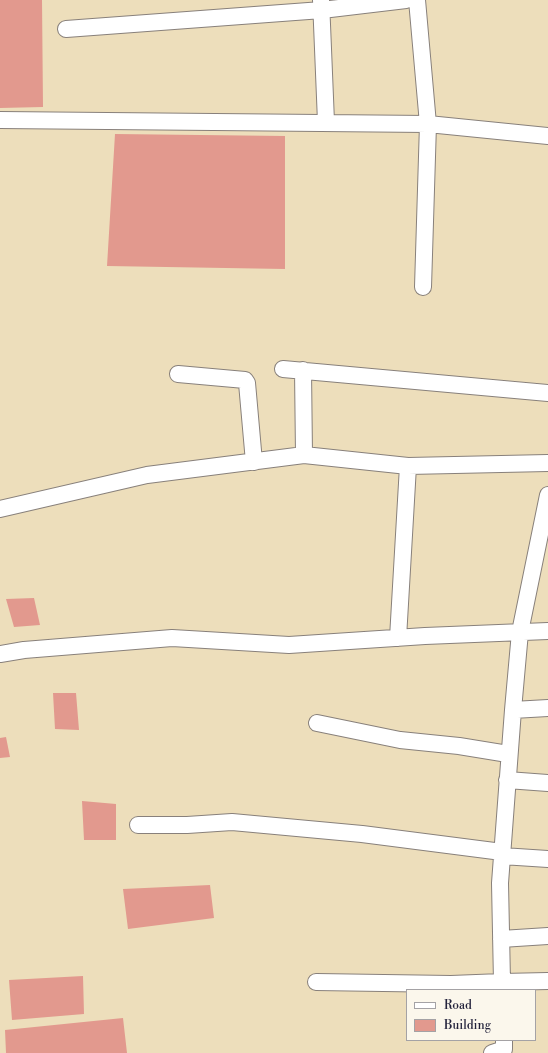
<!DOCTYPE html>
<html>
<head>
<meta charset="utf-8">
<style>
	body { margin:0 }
	#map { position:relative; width:548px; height:1053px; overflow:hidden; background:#eddebb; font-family:"Libre Bodoni",serif }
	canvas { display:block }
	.legend { position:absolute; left:406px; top:989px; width:130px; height:52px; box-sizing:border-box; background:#fbf7ec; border:1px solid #a4a2a5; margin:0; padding:5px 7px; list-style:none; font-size:12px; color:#22223b }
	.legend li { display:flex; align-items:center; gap:8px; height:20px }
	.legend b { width:20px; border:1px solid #a4a2a5 }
</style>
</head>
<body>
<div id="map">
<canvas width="548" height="1053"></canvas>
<ul class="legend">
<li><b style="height:5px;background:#fff"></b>Road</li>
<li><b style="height:11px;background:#e2998e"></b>Building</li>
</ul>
</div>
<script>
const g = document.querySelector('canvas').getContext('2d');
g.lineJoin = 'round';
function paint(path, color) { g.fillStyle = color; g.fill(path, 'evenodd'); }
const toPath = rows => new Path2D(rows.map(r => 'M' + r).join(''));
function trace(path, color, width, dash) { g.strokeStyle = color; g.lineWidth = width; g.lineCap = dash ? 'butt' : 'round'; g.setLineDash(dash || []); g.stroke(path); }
const building = toPath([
	[0,0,42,0,43,107,0,108],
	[115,134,285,136,285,269,107,266],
	[34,598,40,625,14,627,6,599],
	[53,693,76,693,79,730,55,729],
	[6,737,10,757,0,758,0,738],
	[82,801,116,804,116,840,84,840],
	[210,885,214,918,128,929,123,889],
	[83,976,84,1014,12,1020,9,980],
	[123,1018,127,1053,6,1053,5,1030]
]);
const street = toPath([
	[321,0,326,122],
	[66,29,322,10,406,0],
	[0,120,428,124,417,0],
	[423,287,428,124,548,136],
	[283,369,548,393],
	[303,370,304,455],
	[178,374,245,380,247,383,254,462],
	[0,509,147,475,304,455,408,466,548,463],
	[398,638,408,466],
	[0,654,24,650,172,638,289,645,425,636,548,631],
	[513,710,548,708],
	[317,723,400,740,459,746,508,754],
	[507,780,548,783],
	[138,825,187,825,232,822,362,834,502,852],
	[502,856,548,859],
	[501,939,548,936],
	[316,982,451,984,502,982,500,883,513,710,520,632,548,495],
	[502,990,502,982,548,981],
	[492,1053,504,1049,504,1040]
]);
paint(building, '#e2998e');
trace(street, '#88807b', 18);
trace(street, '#fff', 16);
</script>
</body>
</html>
